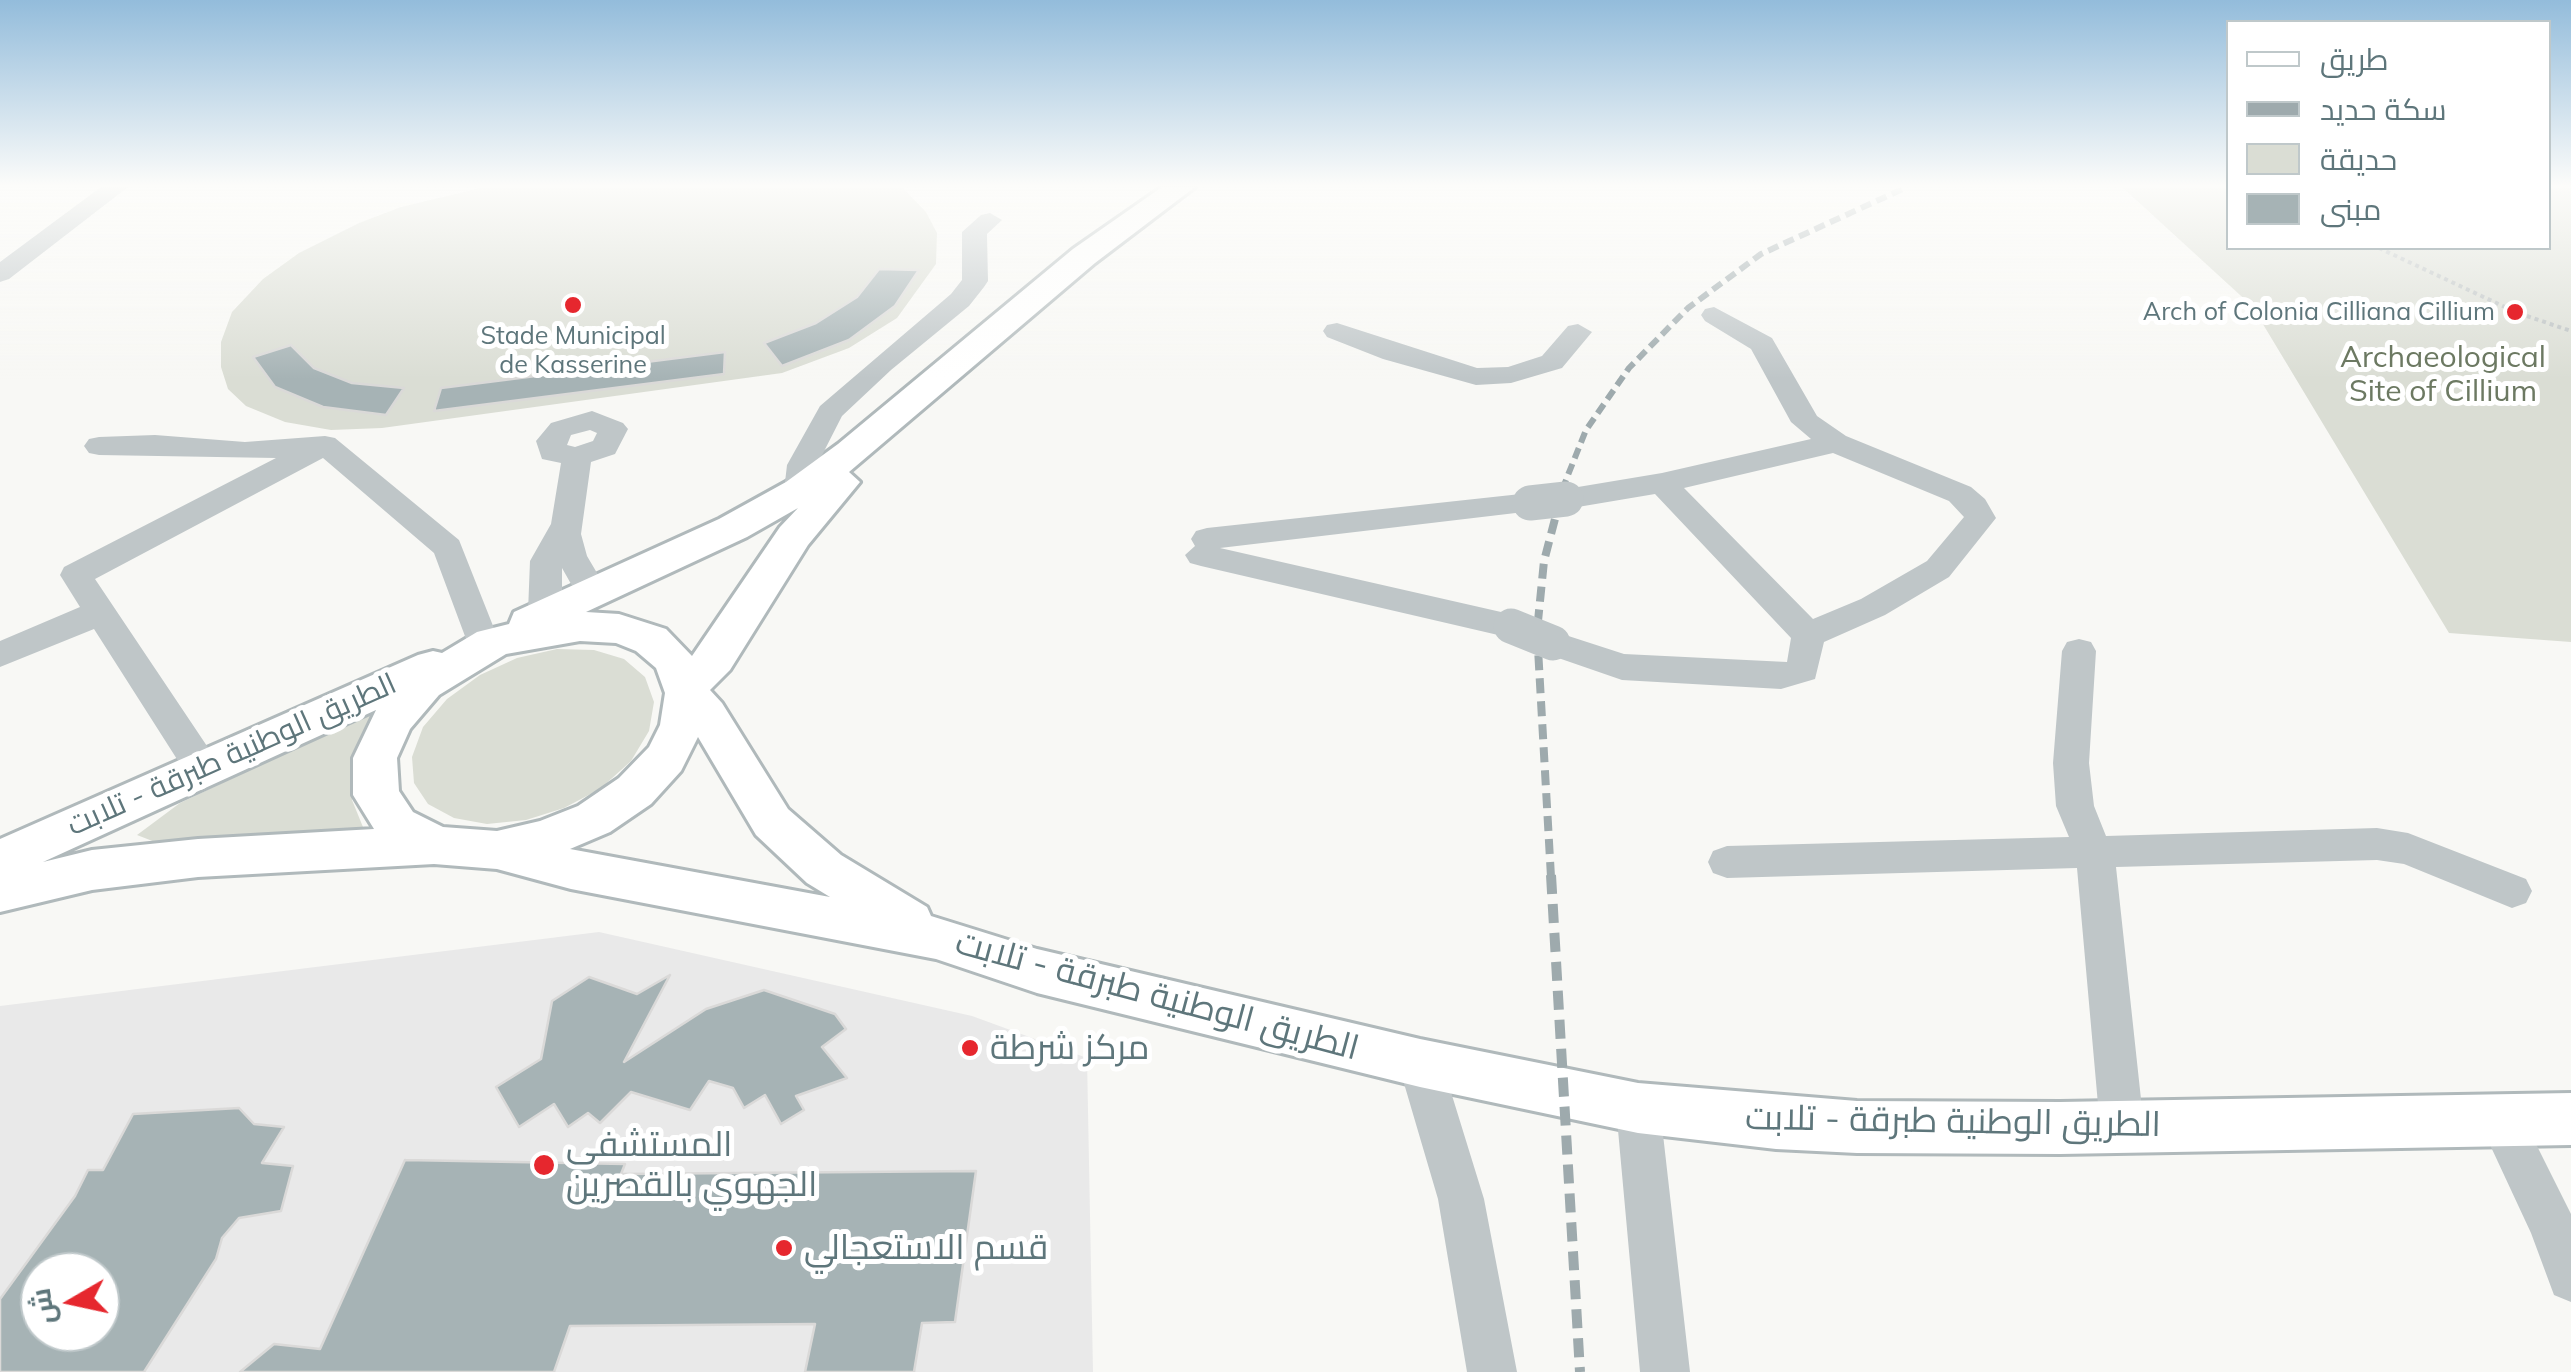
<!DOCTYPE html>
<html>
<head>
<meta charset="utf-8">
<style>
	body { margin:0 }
	#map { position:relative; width:2571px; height:1372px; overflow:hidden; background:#f8f8f5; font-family:Mulish,Cairo,sans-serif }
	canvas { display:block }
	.legend { position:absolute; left:2226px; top:20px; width:325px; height:230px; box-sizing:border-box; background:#fff; border:2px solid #bfc8ca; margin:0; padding:12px 18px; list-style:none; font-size:30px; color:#5e767b }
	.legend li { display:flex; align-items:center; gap:20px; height:50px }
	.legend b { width:50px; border:2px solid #bfc8ca }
	.north { position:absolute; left:20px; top:1252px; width:100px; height:100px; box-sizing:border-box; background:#fff; border:2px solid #bfc8ca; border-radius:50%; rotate:261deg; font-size:28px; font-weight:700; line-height:40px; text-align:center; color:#5e767b }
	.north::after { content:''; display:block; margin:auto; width:35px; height:45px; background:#e6272e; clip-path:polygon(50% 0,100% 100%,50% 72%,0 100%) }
</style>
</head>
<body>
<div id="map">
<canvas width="2571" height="1372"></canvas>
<ul class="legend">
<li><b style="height:12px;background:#fff"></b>طريق</li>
<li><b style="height:12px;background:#9eaaad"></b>سكة حديد</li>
<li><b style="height:28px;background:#daddd4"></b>حديقة</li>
<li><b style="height:28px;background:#a6b3b5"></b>مبنى</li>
</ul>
<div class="north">ش</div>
</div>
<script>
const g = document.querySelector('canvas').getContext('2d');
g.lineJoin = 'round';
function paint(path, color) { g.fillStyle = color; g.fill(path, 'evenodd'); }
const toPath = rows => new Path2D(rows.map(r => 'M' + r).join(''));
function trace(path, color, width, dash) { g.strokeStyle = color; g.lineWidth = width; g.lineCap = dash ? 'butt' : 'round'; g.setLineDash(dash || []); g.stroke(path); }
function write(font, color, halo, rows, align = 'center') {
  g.font = font + ' Mulish,Cairo,sans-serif'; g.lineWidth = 10; g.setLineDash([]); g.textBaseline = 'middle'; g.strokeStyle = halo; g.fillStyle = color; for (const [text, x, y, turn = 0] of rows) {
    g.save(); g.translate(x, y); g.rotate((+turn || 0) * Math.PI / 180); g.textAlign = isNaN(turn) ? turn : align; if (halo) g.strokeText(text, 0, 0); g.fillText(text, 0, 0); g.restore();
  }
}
const built = toPath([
	[599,932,972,1016,1087,1058,1093,1372,0,1372,0,1006],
	[40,1272,100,1272,100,1332,40,1332]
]);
const green = toPath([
	[485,187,902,187,926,212,937,233,936,264,897,318,849,348,782,373,382,428,331,430,285,422,246,406,228,389,221,367,221,342,232,312,263,279,299,253,359,223,401,207],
	[2122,187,2228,187,2228,248,2548,248,2549,187,2571,187,2571,642,2449,633,2252,306],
	[557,649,594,650,624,659,645,677,654,702,649,731,631,761,600,789,564,808,526,820,487,824,454,818,428,804,414,783,412,757,423,727,447,699,480,675,517,658],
	[388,704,354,757,352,800,365,832,155,842,137,835,180,803]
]);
const building = toPath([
	[879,269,919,270,895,306,849,340,782,366,764,343,816,323,857,297,879,269],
	[291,345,314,368,352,383,404,388,386,415,323,407,275,387,253,357,291,345],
	[725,352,724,374,434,411,441,388,725,352],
	[670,975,624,1062,706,1009,764,990,835,1014,846,1029,822,1047,847,1078,796,1096,804,1110,781,1124,765,1095,744,1108,733,1088,709,1081,690,1110,631,1092,600,1123,588,1113,568,1127,554,1104,519,1127,496,1087,541,1059,552,1001,589,977,637,994,670,975],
	[239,1108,254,1124,284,1127,262,1163,293,1166,281,1211,239,1218,222,1238,216,1259,144,1372,0,1372,0,1299,75,1196,88,1170,103,1170,133,1114,239,1108],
	[40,1272,100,1272,100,1332,40,1332,40,1272],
	[405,1160,625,1164,621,1174,976,1171,955,1322,922,1323,914,1372,805,1372,815,1324,570,1326,554,1372,240,1372,274,1344,320,1349,405,1160]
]);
const path = toPath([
	[2379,248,2507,308],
	[2527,316,2571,331]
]);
const minor = toPath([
	[101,187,128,187,9,279,0,282,0,262,101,187],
	[990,213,1002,220,987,234,988,281,984,287,969,306,891,370,842,416,817,465,810,498,788,498,784,491,787,465,820,406,951,294,962,280,962,232,981,215,990,213],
	[1714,307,1772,338,1817,416,1846,436,1971,487,1985,499,1996,518,1949,577,1885,615,1824,642,1815,679,1781,689,1622,680,1541,652,1536,643,1541,634,1553,631,1624,654,1787,662,1791,638,1655,494,1566,509,1555,506,1551,499,1555,492,1566,489,1662,473,1811,439,1791,422,1751,349,1705,321,1701,315,1705,309,1714,307],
	[1833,453,1949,501,1964,517,1927,561,1861,599,1813,619,1684,488,1833,453],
	[1337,323,1477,368,1508,367,1542,356,1568,326,1578,324,1592,332,1562,368,1511,383,1476,385,1383,359,1327,337,1323,331,1327,325,1337,323],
	[592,411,623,423,628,429,615,454,591,462,581,534,587,556,607,590,603,598,591,601,579,598,562,568,562,612,557,620,545,624,533,620,528,612,530,561,551,524,561,463,542,459,536,441,551,423,592,411],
	[590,430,597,433,593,441,575,447,567,445,571,435,590,430],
	[155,435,245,442,325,436,335,438,459,540,501,646,496,655,484,658,472,655,434,553,323,458,95,579,215,758,220,768,215,778,202,782,189,778,94,629,0,667,0,641,80,607,60,575,64,567,276,458,99,455,89,453,84,446,89,439,99,437,155,435],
	[1530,493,1541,496,1545,503,1541,510,1220,548,1523,617,1528,626,1523,635,1511,638,1201,566,1190,563,1185,555,1195,546,1191,539,1196,531,1207,528,1530,493],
	[2079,639,2091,642,2096,651,2089,763,2094,806,2106,836,2377,828,2408,833,2526,879,2532,891,2526,903,2512,908,2404,864,2377,860,2116,867,2144,1127,2138,1142,2122,1148,2106,1142,2100,1127,2077,868,1727,878,1713,873,1708,862,1713,851,1727,846,2069,837,2056,806,2053,763,2062,651,2067,642,2079,639],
	[1420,1043,1435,1049,1442,1063,1484,1199,1517,1372,1467,1372,1438,1199,1398,1063,1405,1049,1420,1043],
	[1638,1087,1654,1093,1660,1108,1690,1372,1640,1372,1616,1108,1622,1093,1638,1087],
	[2500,1098,2516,1104,2571,1214,2571,1302,2554,1295,2531,1233,2478,1119,2484,1104,2500,1098]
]);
const major = toPath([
	[1162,187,1195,187,1095,263,849,472,860,482,808,545,730,670,710,690,722,703,788,809,841,855,927,907,931,916,1037,949,1420,1039,1638,1083,1857,1101,2060,1102,2571,1093,2571,1145,2060,1154,1857,1153,1776,1149,1638,1133,1420,1087,1037,993,936,959,571,889,497,869,434,864,198,877,92,890,0,912,0,839,418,655,433,651,442,653,477,632,509,624,514,612,719,519,786,482,838,444,1073,249,1162,187],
	[798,508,780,527,692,656,666,629,619,614,586,612,747,537,798,508],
	[580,641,616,643,636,651,656,668,665,693,660,725,649,747,619,778,578,806,540,821,497,831,443,827,413,812,399,791,397,758,410,729,439,695,506,654,580,641],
	[376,710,353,758,353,795,374,829,198,839,92,850,43,862,376,710],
	[698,737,756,835,807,883,830,897,570,849,610,832,651,804,681,771,698,737]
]);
const railFar2 = toPath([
	[1562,490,1586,430,1629,368,1688,308,1761,254,1907,187]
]);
const railFar1 = toPath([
	[1551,877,1537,631,1544,561,1563,488]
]);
const rail = toPath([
	[1551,875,1580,1372]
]);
const minorBridge = toPath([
	[1530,503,1566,499],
	[1511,626,1553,643]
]);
const markers = [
	[573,305,10,"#e6272e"],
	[2515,312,10,"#e6272e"],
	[970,1048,10,"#e6272e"],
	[544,1165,12,"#e6272e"],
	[784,1248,10,"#e6272e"]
];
const farPoinames = [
	["Arch of Colonia Cilliana Cillium",2495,312],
	["Stade Municipal",573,336,"center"],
	["de Kasserine",573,365,"center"]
];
const parkNames = [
	["Archaeological",2443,358],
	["Site of Cillium",2443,392]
];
const streetNames = [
	["الطريق الوطنية طبرقة - تلابت",232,755,-24]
];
const nearStreetnames = [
	["الطريق الوطنية طبرقة - تلابت",1157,996,15],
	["الطريق الوطنية طبرقة - تلابت",1953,1122,1]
];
const nearPoinames = [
	["مركز شرطة",990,1048],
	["المستشفى",566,1145],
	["الجهوي بالقصرين",566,1185],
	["قسم الاستعجالي",804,1248]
];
paint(built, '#e9e9e9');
paint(green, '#daddd4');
paint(building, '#a6b3b5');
trace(building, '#dad9d8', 2.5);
trace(major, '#b0b9bb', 6);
trace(path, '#b9bfc0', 4, [4, 4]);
paint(minor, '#bfc6c8');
paint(major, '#fff');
trace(railFar2, '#9eaaad', 6, [11, 6]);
trace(railFar1, '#9eaaad', 8, [15, 8]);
trace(rail, '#9eaaad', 10, [19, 10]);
trace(minorBridge, '#bfc6c8', 35);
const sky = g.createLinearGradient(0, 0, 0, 379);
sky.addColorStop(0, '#93bcdb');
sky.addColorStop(0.49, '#fcfcfa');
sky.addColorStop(1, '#fcfcfa00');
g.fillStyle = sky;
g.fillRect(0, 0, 2571, 379);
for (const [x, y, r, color] of markers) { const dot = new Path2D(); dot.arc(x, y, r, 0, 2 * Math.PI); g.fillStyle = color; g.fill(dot); trace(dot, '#fff', 4); }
write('25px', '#5e767b', '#fff', farPoinames, 'right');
write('30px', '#6c7962', '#fff', parkNames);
write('30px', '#5e767b', '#fff', streetNames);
write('35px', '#5e767b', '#fff', nearStreetnames);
write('35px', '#5e767b', '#fff', nearPoinames, 'left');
</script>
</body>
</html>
